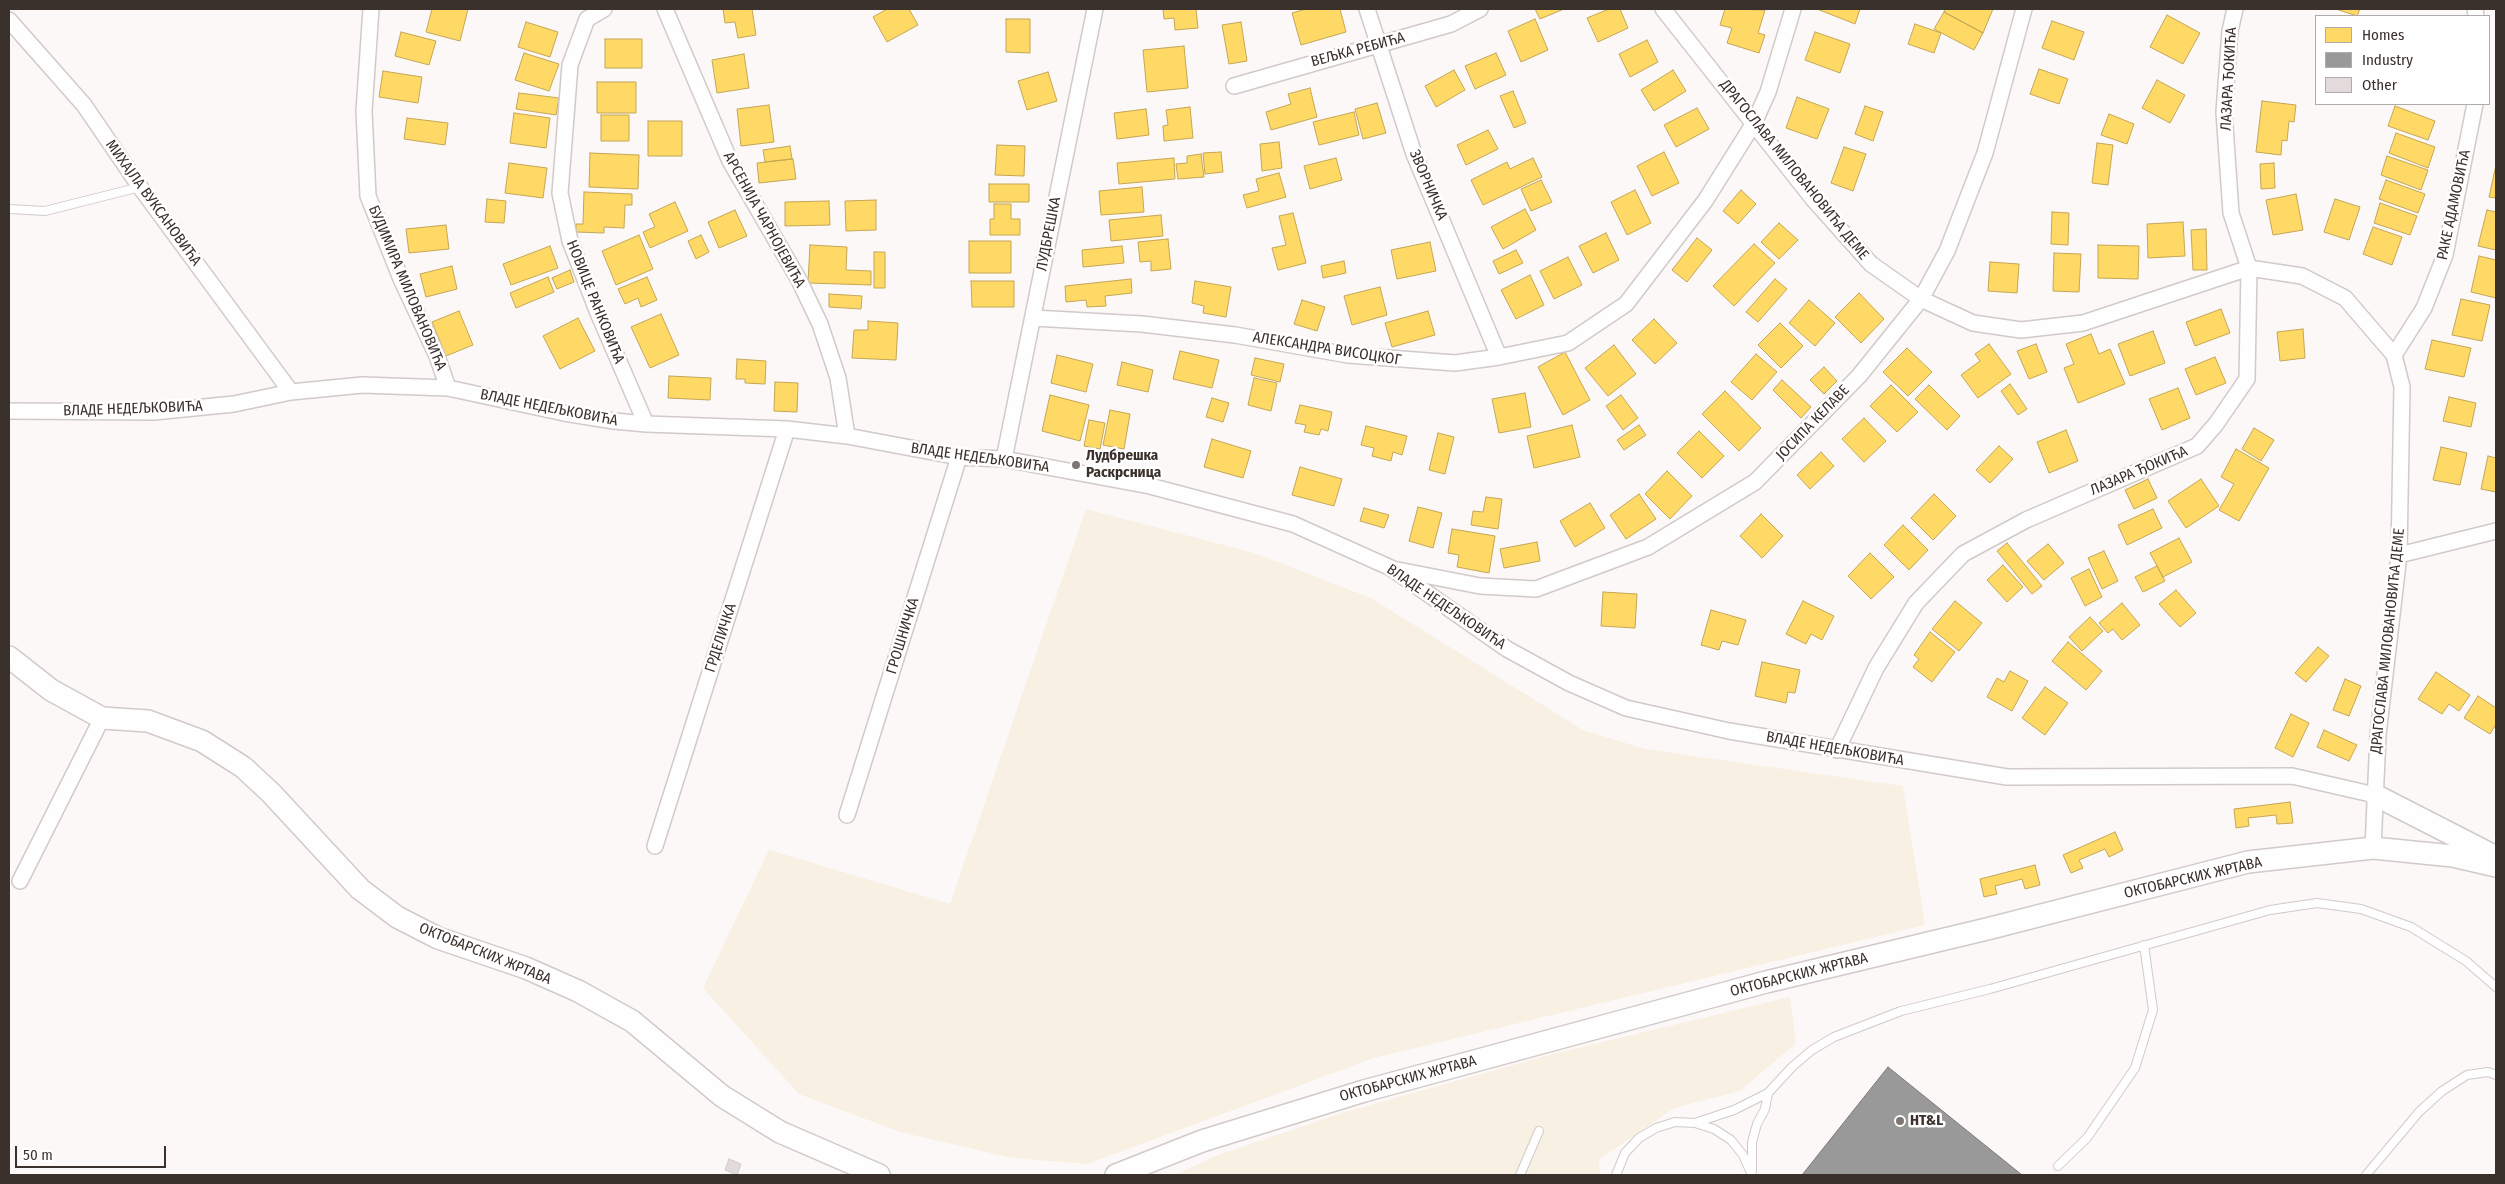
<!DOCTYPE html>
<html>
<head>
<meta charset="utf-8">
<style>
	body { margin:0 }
	#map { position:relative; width:2505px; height:1184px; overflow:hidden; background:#fbf8f7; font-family:"Fira Sans Condensed",sans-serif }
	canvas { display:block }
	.frame { position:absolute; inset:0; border:10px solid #3a302c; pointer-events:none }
	.legend { position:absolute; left:2315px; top:15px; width:175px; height:90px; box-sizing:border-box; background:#fff; border:1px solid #b0acab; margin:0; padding:6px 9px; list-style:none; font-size:15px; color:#3a302c }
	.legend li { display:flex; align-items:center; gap:10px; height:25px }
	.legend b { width:25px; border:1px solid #b0acab }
	.scale { position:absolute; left:15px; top:1146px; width:151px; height:22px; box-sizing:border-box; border:2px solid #3a302c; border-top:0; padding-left:6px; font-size:15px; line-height:18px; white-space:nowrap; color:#3a302c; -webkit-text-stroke:4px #fff; paint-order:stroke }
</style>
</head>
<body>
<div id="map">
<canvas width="2505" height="1184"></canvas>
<div class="frame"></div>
<ul class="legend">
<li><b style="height:14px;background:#ffd966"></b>Homes</li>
<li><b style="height:14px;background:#999"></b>Industry</li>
<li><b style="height:14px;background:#e3dbdb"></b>Other</li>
</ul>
<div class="scale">50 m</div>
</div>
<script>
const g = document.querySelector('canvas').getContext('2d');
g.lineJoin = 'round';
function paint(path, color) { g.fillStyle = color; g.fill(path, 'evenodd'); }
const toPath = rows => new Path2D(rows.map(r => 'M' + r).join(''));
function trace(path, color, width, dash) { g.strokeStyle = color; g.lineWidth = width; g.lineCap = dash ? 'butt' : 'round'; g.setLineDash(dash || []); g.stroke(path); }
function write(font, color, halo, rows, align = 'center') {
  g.font = font + ' "Fira Sans Condensed",sans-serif'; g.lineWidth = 5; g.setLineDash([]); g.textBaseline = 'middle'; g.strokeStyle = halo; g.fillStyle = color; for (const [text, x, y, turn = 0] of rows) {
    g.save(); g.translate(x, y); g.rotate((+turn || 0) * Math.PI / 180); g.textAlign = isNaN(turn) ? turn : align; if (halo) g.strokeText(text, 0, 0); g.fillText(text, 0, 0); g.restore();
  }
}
const green = toPath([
	[1086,509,1254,553,1371,598,1583,730,1645,749,1903,786,1925,925,1374,1058,1087,1164,1012,1158,900,1132,799,1094,703,988,769,850,950,904],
	[1790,997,1796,1043,1740,1091,1674,1108,1599,1160,1600,1175,1175,1175,1218,1155,1342,1113,1549,1055]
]);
const homes = toPath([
	[432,9,468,9,460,41,426,32,432,9],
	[723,9,752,9,756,35,738,38,735,22,725,23,723,9],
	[887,9,909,9,918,25,887,42,873,17,887,9],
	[1163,9,1196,9,1198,28,1175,30,1174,18,1164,19,1163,9],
	[1306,9,1340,9,1346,32,1301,45,1292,13,1306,9],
	[1535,9,1564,9,1540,19,1535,9],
	[1609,9,1620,9,1628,28,1598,42,1587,18,1609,9],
	[1725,9,1765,10,1758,33,1765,35,1759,53,1727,43,1732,28,1720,25,1725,9],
	[1817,9,1860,9,1855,24,1817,9],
	[1945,9,1993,9,1983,33,1944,12,1945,9],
	[2336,9,2360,9,2357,16,2336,9],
	[1944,12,1983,33,1974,50,1934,29,1944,12],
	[2167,15,2200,33,2183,64,2150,47,2167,15],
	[1006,19,1030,19,1030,53,1006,52,1006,19],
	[1535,19,1548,50,1521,62,1508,31,1535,19],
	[2052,21,2084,32,2074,60,2042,48,2052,21],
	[526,22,558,32,550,57,518,47,526,22],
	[1241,22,1247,61,1229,64,1222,25,1241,22],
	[1915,24,1941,33,1934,53,1908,44,1915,24],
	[401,32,436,41,429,65,395,56,401,32],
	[1815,32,1850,44,1840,73,1805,60,1815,32],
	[605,39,642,39,642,68,605,68,605,39],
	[1647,40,1658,62,1630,77,1619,54,1647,40],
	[1184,46,1188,88,1147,92,1143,50,1184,46],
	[524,53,559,64,549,91,515,80,524,53],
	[1496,53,1506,75,1475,89,1465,66,1496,53],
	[744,54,749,88,717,93,712,60,744,54],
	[2039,69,2068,79,2059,104,2030,94,2039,69],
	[1454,70,1465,90,1436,107,1425,86,1454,70],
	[1673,70,1686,91,1654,111,1641,90,1673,70],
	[383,71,422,77,418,103,379,97,383,71],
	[1048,72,1057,101,1027,110,1018,81,1048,72],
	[2157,80,2185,95,2170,123,2142,108,2157,80],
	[597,82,636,82,636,113,597,113,597,82],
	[1310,88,1317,117,1271,130,1266,112,1291,104,1288,94,1310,88],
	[1513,91,1526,123,1514,128,1500,96,1513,91],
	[519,93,559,98,556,115,516,109,519,93],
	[1797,97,1829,109,1817,139,1786,128,1797,97],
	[2262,101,2296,105,2294,122,2289,121,2287,141,2282,140,2281,155,2256,152,2262,101],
	[1377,103,1386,133,1363,139,1355,109,1377,103],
	[769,105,774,142,741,146,737,109,769,105],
	[1865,106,1883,112,1873,141,1855,134,1865,106],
	[2395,106,2435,121,2428,140,2388,126,2395,106],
	[1190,107,1193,138,1164,141,1163,126,1168,125,1166,110,1190,107],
	[1697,108,1709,129,1676,147,1664,125,1697,108],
	[1146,109,1149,135,1117,139,1114,113,1146,109],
	[1354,112,1359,135,1319,145,1313,122,1354,112],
	[514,113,550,118,546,148,510,143,514,113],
	[2109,114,2134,124,2127,144,2101,135,2109,114],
	[601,115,629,115,629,141,601,141,601,115],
	[407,118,448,123,445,145,404,139,407,118],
	[648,121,682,121,682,156,648,156,648,121],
	[1488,130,1498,149,1466,165,1457,145,1488,130],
	[2396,133,2435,147,2428,168,2389,153,2396,133],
	[1279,142,1282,168,1262,171,1260,144,1279,142],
	[2097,143,2113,145,2108,185,2092,183,2097,143],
	[997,145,1025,146,1024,176,995,175,997,145],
	[790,146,792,159,765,162,763,150,790,146],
	[1844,147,1866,154,1853,191,1831,183,1844,147],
	[1221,152,1223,172,1205,174,1203,153,1221,152],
	[1664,152,1679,183,1652,196,1637,166,1664,152],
	[590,153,639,155,638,189,589,187,590,153],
	[1201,154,1204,177,1178,179,1176,164,1187,163,1187,156,1201,154],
	[2387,156,2428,170,2421,190,2381,175,2387,156],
	[1174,158,1175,179,1119,184,1117,163,1174,158],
	[1336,158,1342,180,1310,189,1304,166,1336,158],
	[1533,158,1542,177,1483,205,1471,180,1507,162,1510,169,1533,158],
	[793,159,796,179,759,183,757,163,793,159],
	[509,163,547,168,543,198,505,193,509,163],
	[2274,163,2275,188,2261,189,2260,164,2274,163],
	[2496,165,2496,198,2489,197,2496,165],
	[1279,173,1286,197,1247,208,1243,195,1259,191,1256,179,1279,173],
	[1541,180,1552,202,1531,211,1521,189,1541,180],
	[2386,180,2425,194,2418,213,2379,199,2386,180],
	[989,184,1029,184,1029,202,989,202,989,184],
	[1142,187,1144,212,1101,215,1099,191,1142,187],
	[1635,190,1651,223,1627,235,1611,202,1635,190],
	[1741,190,1756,204,1738,224,1723,211,1741,190],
	[584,192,632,194,632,205,625,205,624,228,604,227,604,233,576,232,576,224,583,224,584,192],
	[2296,194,2303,230,2273,235,2266,200,2296,194],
	[487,199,506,201,504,223,485,222,487,199],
	[2335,199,2360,207,2349,240,2324,232,2335,199],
	[876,200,876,230,846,231,845,201,876,200],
	[829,201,830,225,785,226,785,202,829,201],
	[675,202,688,231,650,248,643,232,655,227,649,214,675,202],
	[2380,203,2417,216,2410,235,2374,223,2380,203],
	[994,204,1011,204,1011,219,1020,219,1020,235,990,235,990,219,994,219,994,204],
	[1525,209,1536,230,1503,249,1491,227,1525,209],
	[735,210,747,236,719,248,708,222,735,210],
	[2487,210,2496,212,2496,250,2478,246,2487,210],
	[2052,212,2069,213,2068,245,2051,244,2052,212],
	[1293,213,1306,263,1278,270,1272,248,1286,245,1279,216,1293,213],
	[1161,215,1163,236,1111,241,1109,220,1161,215],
	[2183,222,2185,256,2148,258,2147,224,2183,222],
	[1779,223,1798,240,1779,259,1761,242,1779,223],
	[446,225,449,249,409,253,406,229,446,225],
	[2373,227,2402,237,2392,265,2363,254,2373,227],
	[2206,229,2207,270,2193,270,2191,230,2206,229],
	[1606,233,1619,260,1593,273,1579,246,1606,233],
	[639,235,653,269,616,285,602,251,639,235],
	[701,235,709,252,696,259,688,241,701,235],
	[1697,238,1712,250,1687,282,1672,270,1697,238],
	[1168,239,1171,269,1151,271,1151,261,1140,262,1138,242,1168,239],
	[969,241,1011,241,1011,273,969,273,969,241],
	[1430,242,1436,271,1397,279,1391,250,1430,242],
	[1754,244,1775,263,1734,306,1713,286,1754,244],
	[810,245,847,247,846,270,871,271,871,285,808,283,810,245],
	[2098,245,2139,246,2138,279,2098,278,2098,245],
	[550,246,558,268,511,285,503,264,550,246],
	[1122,246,1124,263,1083,267,1082,250,1122,246],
	[1516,250,1523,263,1499,274,1493,261,1516,250],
	[874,252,885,252,885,288,874,288,874,252],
	[2054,253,2081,254,2079,292,2053,291,2054,253],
	[2479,256,2496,260,2496,298,2471,292,2479,256],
	[1568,257,1582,285,1554,299,1540,271,1568,257],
	[1344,261,1346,273,1323,278,1321,266,1344,261],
	[1990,262,2019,264,2017,293,1988,291,1990,262],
	[452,266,457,289,426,297,420,274,452,266],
	[570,270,574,282,557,289,552,278,570,270],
	[1530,275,1544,305,1516,319,1501,290,1530,275],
	[548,277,554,292,516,308,510,293,548,277],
	[647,277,657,300,641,307,638,298,625,304,618,289,647,277],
	[1131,279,1132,293,1105,296,1106,306,1087,307,1086,300,1066,302,1065,286,1131,279],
	[1775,279,1787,289,1758,322,1746,312,1775,279],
	[971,281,1014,281,1014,307,972,307,971,281],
	[1195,281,1231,287,1226,317,1203,313,1204,306,1192,303,1195,281],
	[1380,287,1387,315,1352,325,1344,296,1380,287],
	[1859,293,1884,319,1861,343,1835,317,1859,293],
	[829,294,862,296,861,309,829,307,829,294],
	[2461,299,2490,305,2482,341,2452,335,2461,299],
	[1302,300,1325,307,1317,331,1294,324,1302,300],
	[1809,300,1835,323,1815,346,1789,323,1809,300],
	[2221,309,2230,333,2195,346,2186,322,2221,309],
	[459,311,473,345,446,356,432,322,459,311],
	[1428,311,1435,335,1392,347,1385,323,1428,311],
	[661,314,679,355,650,368,631,327,661,314],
	[578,318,595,351,560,369,543,336,578,318],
	[1654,319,1677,343,1655,364,1632,340,1654,319],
	[868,321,898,323,896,360,852,358,854,330,868,330,868,321],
	[1780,323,1803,346,1781,368,1758,345,1780,323],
	[2303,329,2305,358,2280,361,2277,332,2303,329],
	[2153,331,2165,363,2130,376,2118,344,2153,331],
	[2091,334,2099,354,2110,349,2125,384,2078,403,2064,368,2074,364,2066,344,2091,334],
	[2432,340,2471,348,2464,377,2425,369,2432,340],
	[1989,344,2011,374,1978,398,1961,375,1980,361,1975,354,1989,344],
	[2036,344,2047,372,2029,379,2017,351,2036,344],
	[1614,345,1636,374,1608,396,1585,368,1614,345],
	[1907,348,1932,372,1908,396,1883,372,1907,348],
	[1180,351,1219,360,1212,388,1173,379,1180,351],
	[1565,352,1590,400,1563,415,1538,367,1565,352],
	[1756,354,1777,372,1752,400,1731,382,1756,354],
	[1057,355,1093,364,1086,392,1051,383,1057,355],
	[2215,357,2226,383,2196,395,2185,369,2215,357],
	[1255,358,1284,364,1280,382,1251,375,1255,358],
	[737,359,766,361,765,384,745,383,745,379,736,379,737,359],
	[1122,362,1153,370,1148,392,1117,385,1122,362],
	[1824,367,1837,381,1824,394,1810,380,1824,367],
	[669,376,711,378,710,400,668,398,669,376],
	[1254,378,1277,383,1271,411,1248,405,1254,378],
	[1782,380,1811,407,1801,418,1773,390,1782,380],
	[775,382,798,383,797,412,774,411,775,382],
	[2010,384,2027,409,2018,415,2001,391,2010,384],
	[1891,385,1918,412,1897,432,1870,406,1891,385],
	[1929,385,1960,416,1947,430,1915,399,1929,385],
	[2178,388,2190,418,2162,430,2149,399,2178,388],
	[1725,391,1761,428,1739,451,1702,414,1725,391],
	[1525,393,1531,427,1499,433,1492,399,1525,393],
	[1050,395,1089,405,1080,441,1042,431,1050,395],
	[1621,395,1638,418,1623,430,1606,406,1621,395],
	[2449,397,2476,403,2471,427,2443,421,2449,397],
	[1212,398,1229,403,1223,422,1206,417,1212,398],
	[1300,405,1332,412,1328,431,1321,429,1319,435,1304,432,1306,425,1295,423,1300,405],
	[1110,410,1130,414,1124,449,1103,445,1110,410],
	[1864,418,1886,441,1864,462,1842,439,1864,418],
	[1089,420,1105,423,1100,449,1084,446,1089,420],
	[1572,425,1580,457,1534,468,1527,436,1572,425],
	[1639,425,1646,435,1624,450,1617,440,1639,425],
	[1366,426,1407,436,1402,455,1393,452,1391,461,1372,456,1374,448,1361,445,1366,426],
	[2254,428,2274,440,2261,461,2242,449,2254,428],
	[2066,430,2078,461,2049,473,2037,442,2066,430],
	[1699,431,1724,456,1702,478,1677,453,1699,431],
	[1438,433,1454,437,1445,474,1429,470,1438,433],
	[1212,439,1251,451,1243,478,1204,467,1212,439],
	[1999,446,2013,459,1990,483,1976,470,1999,446],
	[2441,447,2467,453,2460,485,2433,480,2441,447],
	[2236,449,2269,468,2239,521,2219,510,2234,484,2221,477,2236,449],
	[1821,452,1834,466,1810,489,1797,475,1821,452],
	[2488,456,2496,458,2496,492,2481,489,2488,456],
	[1300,467,1342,479,1334,506,1292,495,1300,467],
	[1667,471,1692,496,1670,519,1645,494,1667,471],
	[2148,479,2157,498,2134,509,2125,490,2148,479],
	[2201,479,2219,506,2186,528,2168,501,2201,479],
	[1639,494,1656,519,1626,539,1610,515,1639,494],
	[1934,494,1956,516,1933,540,1911,518,1934,494],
	[1486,497,1502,499,1498,529,1471,525,1473,511,1483,512,1486,497],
	[1590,503,1605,528,1575,547,1560,521,1590,503],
	[1418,507,1442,513,1433,548,1409,541,1418,507],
	[1364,508,1389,515,1384,528,1360,521,1364,508],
	[2153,509,2162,528,2127,545,2118,525,2153,509],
	[1761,514,1783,536,1762,558,1740,536,1761,514],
	[1903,525,1928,550,1909,570,1884,545,1903,525],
	[1452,529,1495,536,1489,573,1457,567,1459,555,1448,553,1452,529],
	[2179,538,2192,562,2163,577,2150,553,2179,538],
	[1537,542,1540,561,1504,568,1500,549,1537,542],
	[2007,543,2042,586,2032,594,1997,551,2007,543],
	[2048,544,2064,563,2044,580,2027,561,2048,544],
	[2104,551,2118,581,2102,589,2088,558,2104,551],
	[1870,553,1894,577,1871,599,1848,576,1870,553],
	[2003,565,2023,587,2007,602,1987,580,2003,565],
	[2157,566,2165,581,2143,592,2135,577,2157,566],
	[2089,569,2102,597,2085,606,2071,578,2089,569],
	[2176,590,2196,613,2180,627,2159,604,2176,590],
	[1603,592,1637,594,1635,628,1601,626,1603,592],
	[1803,601,1834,616,1822,640,1811,634,1806,644,1786,634,1803,601],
	[1955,601,1982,623,1959,651,1932,629,1955,601],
	[2122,603,2140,625,2122,640,2113,629,2108,633,2099,623,2122,603],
	[1711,610,1746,620,1738,645,1722,641,1719,650,1701,645,1711,610],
	[2090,617,2103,631,2082,651,2069,637,2090,617],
	[1930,632,1955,652,1932,682,1913,667,1919,659,1914,655,1930,632],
	[2068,642,2102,671,2086,690,2052,661,2068,642],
	[2318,647,2329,656,2306,682,2295,673,2318,647],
	[1762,662,1800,670,1795,693,1788,692,1786,703,1755,696,1762,662],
	[2010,671,2028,681,2012,711,1987,697,1997,678,2004,682,2010,671],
	[2436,672,2470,695,2459,711,2449,704,2442,714,2418,699,2436,672],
	[2345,679,2361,686,2349,716,2333,710,2345,679],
	[2045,687,2068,703,2045,735,2022,718,2045,687],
	[2478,696,2496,708,2496,724,2490,734,2464,718,2478,696],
	[2291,714,2309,723,2293,757,2275,748,2291,714],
	[2324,730,2357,745,2349,761,2317,747,2324,730],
	[2290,802,2293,823,2277,824,2276,815,2248,818,2249,826,2236,828,2234,809,2290,802],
	[2115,832,2123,850,2109,857,2105,849,2079,860,2083,868,2071,873,2063,855,2115,832],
	[2035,865,2040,885,2025,889,2022,879,1995,886,1997,894,1984,897,1980,879,2035,865]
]);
const industry = toPath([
	[1888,1067,2022,1175,1802,1175,1888,1067]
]);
const building = toPath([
	[729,1159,741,1164,737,1175,725,1170,729,1159]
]);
const lane = toPath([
	[9,209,45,211,140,187],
	[1695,1123,1734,1110,1768,1093,1792,1067,1812,1050,1834,1037,1901,1011,1990,989,2270,910,2317,903,2361,909,2411,927,2466,961,2496,987],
	[2058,1166,2087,1138,2135,1068,2153,1010,2144,945],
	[1752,1171,1752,1142,1757,1124,1765,1109,1768,1093],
	[1520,1175,1539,1131],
	[1616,1175,1625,1153,1639,1138,1656,1128,1675,1122,1695,1123,1714,1129,1731,1140,1743,1155,1752,1175],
	[2366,1175,2419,1112,2442,1091,2467,1075,2488,1072,2496,1075]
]);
const street = toPath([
	[371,9,364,111,368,196,401,279,437,356,448,388],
	[604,9,587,19,570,65,560,193,570,241,598,313,646,424],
	[665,9,730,161,799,280,820,324,838,378,847,436],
	[1367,9,1414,154,1499,357],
	[1663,9,1813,199,1871,264,1921,299,1973,323,2021,330,2083,323,2249,268,2302,276,2345,298,2394,355,2402,387,2399,555,2378,735,2373,848],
	[2475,9,2476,16],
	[9,20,84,105,140,187,291,392],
	[1234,86,1451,24,1480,9],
	[1033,318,1142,324,1235,335,1348,355,1455,363,1499,357,1568,343,1626,304,1705,201,1754,123,1768,92,1793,9],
	[2394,355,2424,308,2445,255,2475,104],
	[9,411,154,412,234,404,291,392,362,385,448,388,564,413,614,421,646,424,787,429,847,436,959,457,1004,459,1150,486,1293,524,1391,568,1507,649,1569,683,1626,708,1729,731,2007,777,2292,776,2375,795],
	[1004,459,1095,9],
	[2399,555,2496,531],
	[1398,570,1480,586,1536,589,1648,547,1755,482,1859,376,1921,299,1947,251,1985,153,2024,9],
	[1837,750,1876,668,1916,603,1963,554,2026,520,2197,446,2216,424,2247,379,2249,268,2231,213,2224,112,2230,31,2235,9],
	[847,815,959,457],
	[655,846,787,429],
	[20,881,102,718]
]);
const secondary = toPath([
	[9,657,51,690,102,718,148,721,202,741,243,767,271,793,360,889,397,917,438,938,526,968,578,991,632,1021,722,1096,780,1132,879,1175],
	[2375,795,2496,857],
	[1116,1175,1202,1141,1364,1091,1766,982,1991,928,2248,862,2373,848,2453,856,2496,866]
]);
const markers = [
	[1076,465,5,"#7e7673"],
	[1900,1121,5,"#7e7673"]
];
const streetNames = [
	["ВЕЉКА РЕБИЋА",1358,50,-15],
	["ЛАЗАРА ЂОКИЋА",2229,79,-87],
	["ДРАГОСЛАВА МИЛОВАНОВИЋА ДЕМЕ",1794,170,51],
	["ЗВОРНИЧКА",1428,185,67],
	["МИХАЈЛА ВУКСАНОВИЋА",153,203,54],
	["РАКЕ АДАМОВИЋА",2454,205,-78],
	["АРСЕНИЈА ЧАРНОЈЕВИЋА",764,220,61],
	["ЛУДБРЕШКА",1049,234,-79],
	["БУДИМИРА МИЛОВАНОВИЋА",407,288,67],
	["НОВИЦЕ РАНКОВИЋА",595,302,68],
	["АЛЕКСАНДРА ВИСОЦКОГ",1327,349,9],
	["ВЛАДЕ НЕДЕЉКОВИЋА",549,408,11],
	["ВЛАДЕ НЕДЕЉКОВИЋА",133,409,-2],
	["ЈОСИПА КЕЛАВЕ",1813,423,-46],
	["ВЛАДЕ НЕДЕЉКОВИЋА",980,458,8],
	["ЛАЗАРА ЂОКИЋА",2139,471,-23],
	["ВЛАДЕ НЕДЕЉКОВИЋА",1446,607,34],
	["ГРОШНИЧКА",903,636,-73],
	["ГРДЕЛИЧКА",721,638,-72],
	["ДРАГОСЛАВА МИЛОВАНОВИЋА ДЕМЕ",2388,641,-84],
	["ВЛАДЕ НЕДЕЉКОВИЋА",1835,749,10],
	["ОКТОБАРСКИХ ЖРТАВА",2193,878,-13],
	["ОКТОБАРСКИХ ЖРТАВА",485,954,22],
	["ОКТОБАРСКИХ ЖРТАВА",1799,975,-14],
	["ОКТОБАРСКИХ ЖРТАВА",1408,1079,-15]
];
const poiNames = [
	["Лудбрешка",1086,456],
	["Раскрсница",1086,473],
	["HT&L",1910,1121]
];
paint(green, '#f8f0e2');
paint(homes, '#ffd966');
trace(homes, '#c4a655', 1);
paint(industry, '#999');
trace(industry, '#7c7a78', 1);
paint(building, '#e3dbdb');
trace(building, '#d1cac9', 1);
trace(lane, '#d1cac8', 10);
trace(street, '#d1cac8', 18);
trace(secondary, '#d1cac8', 24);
trace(lane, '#fefefe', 8);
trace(street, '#fefefe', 15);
trace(secondary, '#fefefe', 21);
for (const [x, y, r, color] of markers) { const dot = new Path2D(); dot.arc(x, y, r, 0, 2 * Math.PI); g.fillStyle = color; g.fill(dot); trace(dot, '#fff', 2); }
write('15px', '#3a302c', '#fff', streetNames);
write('bold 15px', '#3a302c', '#fff', poiNames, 'left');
</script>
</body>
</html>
